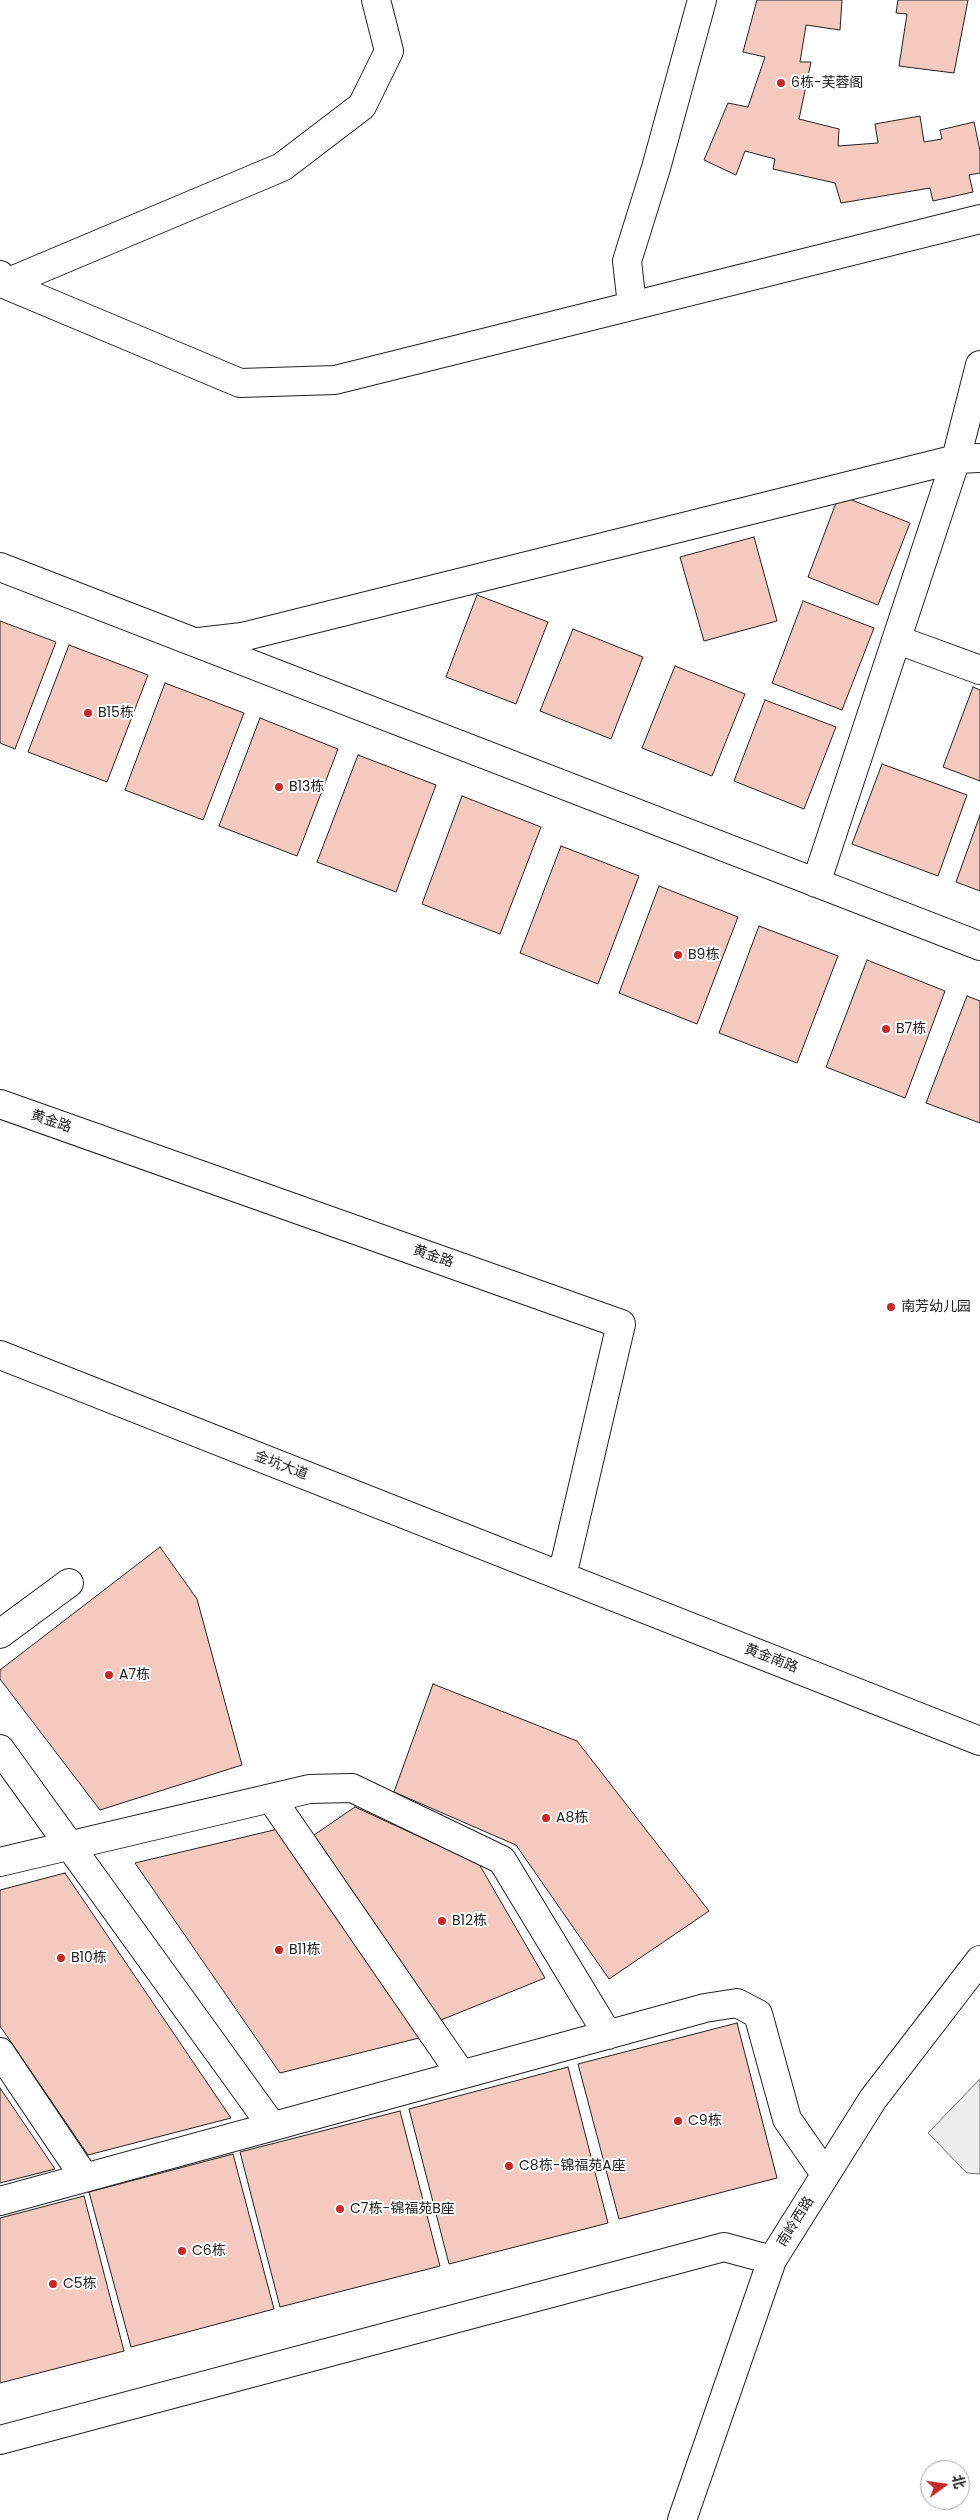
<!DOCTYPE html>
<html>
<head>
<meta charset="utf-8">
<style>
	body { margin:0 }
	#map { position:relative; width:980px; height:2520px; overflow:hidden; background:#fff; font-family:Poppins,"Noto Sans SC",sans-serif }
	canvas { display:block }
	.north { position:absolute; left:920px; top:2460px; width:50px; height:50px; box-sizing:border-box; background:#fff; border:1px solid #a7a7a7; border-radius:50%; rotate:76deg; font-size:14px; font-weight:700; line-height:20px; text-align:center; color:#222 }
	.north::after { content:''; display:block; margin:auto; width:18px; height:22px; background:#c62828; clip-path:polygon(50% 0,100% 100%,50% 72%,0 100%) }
</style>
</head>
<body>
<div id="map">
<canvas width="980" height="2520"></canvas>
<div class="north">北</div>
</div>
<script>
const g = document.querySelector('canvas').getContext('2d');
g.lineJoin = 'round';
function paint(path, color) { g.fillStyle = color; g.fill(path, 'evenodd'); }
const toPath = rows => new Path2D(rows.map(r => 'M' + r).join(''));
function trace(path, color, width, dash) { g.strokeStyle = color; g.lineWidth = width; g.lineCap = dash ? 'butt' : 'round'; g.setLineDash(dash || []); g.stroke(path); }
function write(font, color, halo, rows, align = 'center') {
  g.font = font + ' Poppins,"Noto Sans SC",sans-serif'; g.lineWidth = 4; g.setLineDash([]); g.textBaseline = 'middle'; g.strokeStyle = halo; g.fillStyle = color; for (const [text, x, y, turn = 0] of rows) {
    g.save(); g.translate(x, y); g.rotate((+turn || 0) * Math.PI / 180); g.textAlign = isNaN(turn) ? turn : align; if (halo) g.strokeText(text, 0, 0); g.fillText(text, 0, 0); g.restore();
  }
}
const green = toPath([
	[980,2079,980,2174,967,2173,928,2133,980,2079]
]);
const building = toPath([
	[757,0,842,0,840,30,806,25,800,62,811,62,799,119,839,129,838,146,878,143,875,124,920,116,924,142,942,139,940,130,974,122,980,151,980,173,969,175,973,192,933,201,930,188,841,203,835,183,773,169,775,159,745,151,736,175,704,160,728,103,748,107,765,57,743,52,757,0],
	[898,0,968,0,954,73,899,66,907,14,896,13,898,0],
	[839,495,910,523,878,605,808,577,839,495],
	[754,537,777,621,704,641,680,557,754,537],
	[477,595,548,622,516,704,446,677,477,595],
	[803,601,874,628,842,710,772,683,803,601],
	[0,621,56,642,15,749,0,743,0,621],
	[573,629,643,657,611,739,540,711,573,629],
	[69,645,148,675,107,782,28,752,69,645],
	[675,666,745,694,712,776,642,748,675,666],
	[165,683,244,713,203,820,125,790,165,683],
	[973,687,980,690,980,781,943,767,973,687],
	[765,700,836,727,804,809,734,781,765,700],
	[260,718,338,749,297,856,219,826,260,718],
	[358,755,436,785,396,892,317,862,358,755],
	[882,764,967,795,938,876,852,844,882,764],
	[462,796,541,827,500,934,422,904,462,796],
	[980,815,980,891,956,882,980,815],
	[561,846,639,876,598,984,520,953,561,846],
	[659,886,738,917,697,1024,619,993,659,886],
	[759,926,838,956,797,1063,719,1033,759,926],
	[867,960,945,991,905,1098,826,1067,867,960],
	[967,996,980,1001,980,1123,926,1103,967,996],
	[160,1547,197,1599,242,1765,100,1810,0,1679,0,1670,160,1547],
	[433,1684,577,1741,709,1911,609,1979,516,1845,394,1792,433,1684],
	[355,1807,479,1864,545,1978,441,2020,314,1835,355,1807],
	[278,1829,423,2037,280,2073,135,1863,278,1829],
	[65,1873,231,2118,88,2155,0,2026,0,1890,65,1873],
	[737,2023,777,2178,619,2219,578,2064,737,2023],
	[568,2067,608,2223,449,2264,409,2109,568,2067],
	[0,2088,55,2169,0,2183,0,2088],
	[400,2111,440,2266,280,2307,240,2152,400,2111],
	[233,2154,274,2309,131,2347,89,2192,233,2154],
	[84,2196,124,2351,0,2383,0,2218,84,2196]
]);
const minor = toPath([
	[0,275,4,284,240,383,335,380,980,219],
	[4,284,282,167,362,106,389,51,376,0],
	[632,305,627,261,656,168,702,0],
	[0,567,980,946],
	[898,640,980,670],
	[199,642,242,637,956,459,980,458],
	[816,883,956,459,980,365],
	[0,1634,69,1583],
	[0,1749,272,2126],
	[271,1798,461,2074],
	[0,1862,309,1789,352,1788,502,1860,608,2035],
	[0,2052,85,2178],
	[0,2201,705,2008,737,2003,758,2014,787,2119,825,2174],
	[0,2440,724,2247,772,2260]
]);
const tertiary = toPath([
	[0,1104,621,1324,562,1576],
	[0,1355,980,1741],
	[682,2520,772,2260,873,2099,980,1960]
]);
const markers = [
	[781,83,5,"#c62828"],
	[88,713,5,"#c62828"],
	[279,787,5,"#c62828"],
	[678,955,5,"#c62828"],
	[886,1029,5,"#c62828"],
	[891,1307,5,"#c62828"],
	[109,1675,5,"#c62828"],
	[546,1818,5,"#c62828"],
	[442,1921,5,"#c62828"],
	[279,1950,5,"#c62828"],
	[61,1958,5,"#c62828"],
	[678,2121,5,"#c62828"],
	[509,2166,5,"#c62828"],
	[340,2209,5,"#c62828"],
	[182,2251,5,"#c62828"],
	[53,2284,5,"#c62828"]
];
const poiNames = [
	["6栋-芙蓉阁",791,83],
	["B15栋",98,713],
	["B13栋",289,787],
	["B9栋",688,955],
	["B7栋",896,1029],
	["南芳幼儿园",901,1307],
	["A7栋",119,1675],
	["A8栋",556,1818],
	["B12栋",452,1921],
	["B11栋",289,1950],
	["B10栋",71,1958],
	["C9栋",688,2121],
	["C8栋-锦福苑A座",519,2166],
	["C7栋-锦福苑B座",350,2209],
	["C6栋",192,2251],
	["C5栋",63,2284]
];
const streetNames = [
	["黄金路",51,1122,19],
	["黄金路",433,1257,19],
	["金坑大道",281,1466,21],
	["黄金南路",771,1659,21],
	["南岭西路",796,2222,-58]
];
paint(green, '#eee');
trace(green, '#6f6f6f', 1);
paint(building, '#f3c9c0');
trace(building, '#222', 1);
trace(minor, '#222', 30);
trace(tertiary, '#222', 30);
trace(minor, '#fff', 28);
trace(tertiary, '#fff', 28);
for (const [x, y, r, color] of markers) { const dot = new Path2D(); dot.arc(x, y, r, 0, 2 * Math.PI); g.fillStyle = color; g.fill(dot); trace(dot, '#fff', 2); }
write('14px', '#222', '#fff', poiNames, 'left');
write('14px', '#222', '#fff', streetNames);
</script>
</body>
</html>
